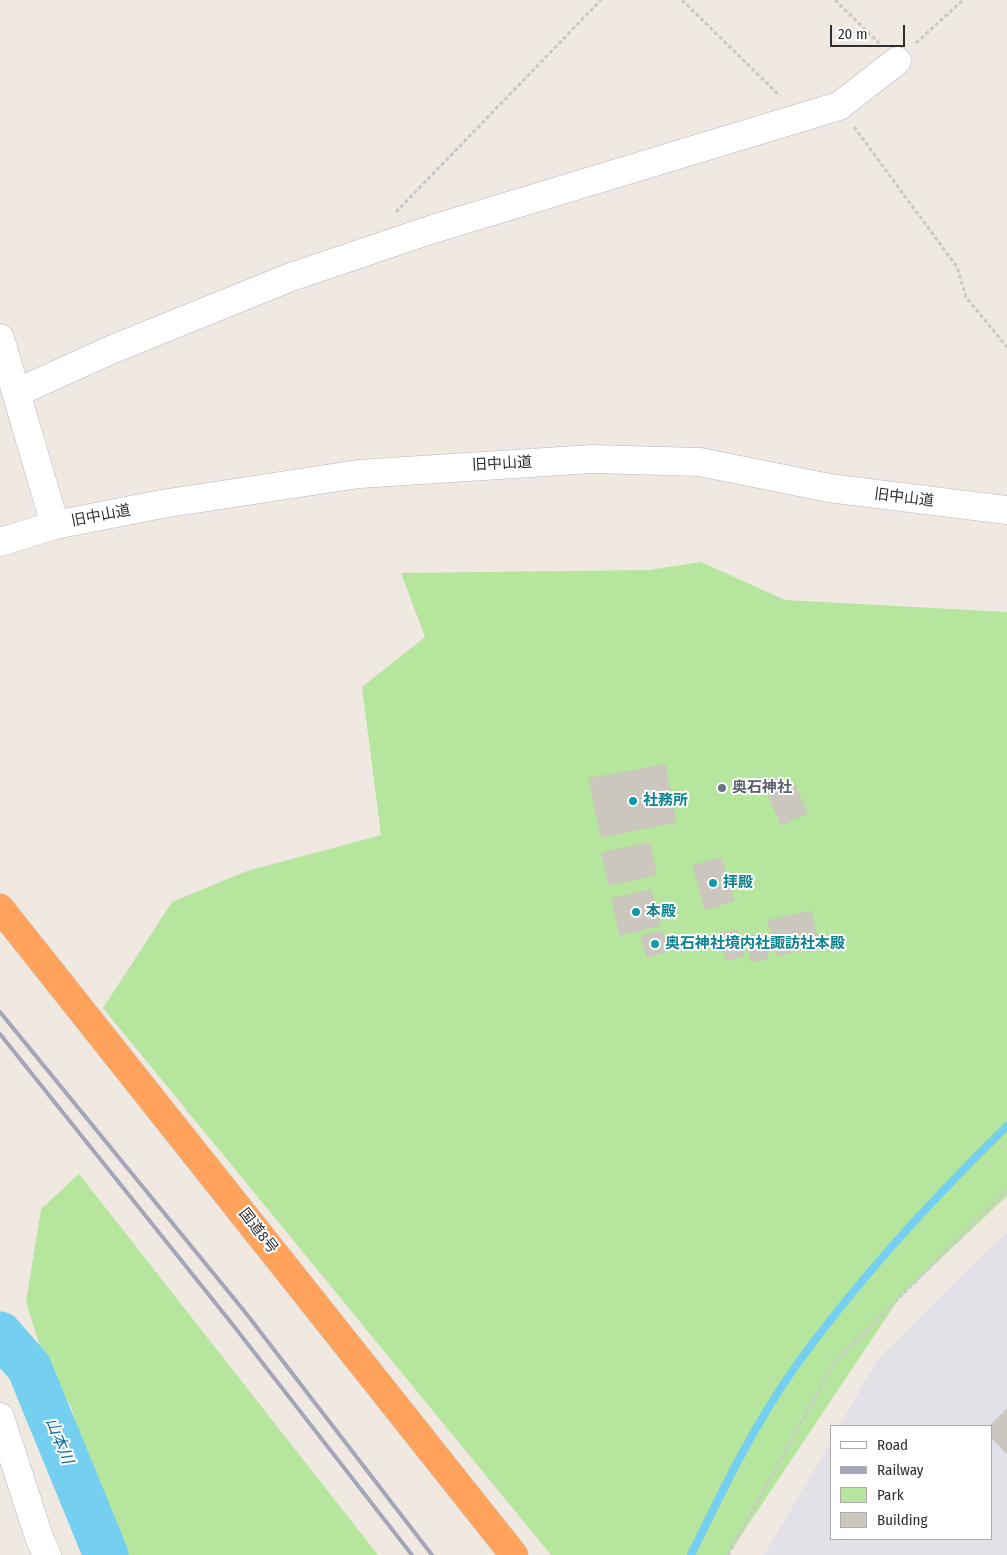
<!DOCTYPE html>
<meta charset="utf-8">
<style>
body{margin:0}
#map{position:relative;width:1007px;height:1555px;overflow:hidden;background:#efe9e1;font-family:"Fira Sans Condensed",sans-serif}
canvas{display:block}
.legend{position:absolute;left:830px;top:1425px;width:162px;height:115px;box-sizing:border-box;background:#fff;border:1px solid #ababab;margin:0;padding:6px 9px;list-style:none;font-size:15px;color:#2e2e2e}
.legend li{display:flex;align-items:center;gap:10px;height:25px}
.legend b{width:25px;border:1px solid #ababab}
.scale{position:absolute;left:830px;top:25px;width:75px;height:22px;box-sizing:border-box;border:2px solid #2e2e2e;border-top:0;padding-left:6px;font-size:15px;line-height:18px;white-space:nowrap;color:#2e2e2e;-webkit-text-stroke:4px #fff;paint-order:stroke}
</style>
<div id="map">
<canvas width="1007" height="1555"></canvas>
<ul class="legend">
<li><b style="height:6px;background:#fff"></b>Road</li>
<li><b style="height:6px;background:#a3a6b8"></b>Railway</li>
<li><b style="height:14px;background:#b6e59e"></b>Park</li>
<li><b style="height:14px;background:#cbc7bf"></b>Building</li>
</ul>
<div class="scale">20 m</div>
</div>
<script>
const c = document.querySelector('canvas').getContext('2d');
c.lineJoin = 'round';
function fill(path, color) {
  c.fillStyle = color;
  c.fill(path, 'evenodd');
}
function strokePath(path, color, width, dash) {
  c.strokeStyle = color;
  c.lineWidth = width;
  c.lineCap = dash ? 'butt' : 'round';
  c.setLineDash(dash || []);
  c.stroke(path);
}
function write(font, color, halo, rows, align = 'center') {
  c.font = font + ' "Fira Sans Condensed","Noto Sans JP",sans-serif';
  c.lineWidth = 4;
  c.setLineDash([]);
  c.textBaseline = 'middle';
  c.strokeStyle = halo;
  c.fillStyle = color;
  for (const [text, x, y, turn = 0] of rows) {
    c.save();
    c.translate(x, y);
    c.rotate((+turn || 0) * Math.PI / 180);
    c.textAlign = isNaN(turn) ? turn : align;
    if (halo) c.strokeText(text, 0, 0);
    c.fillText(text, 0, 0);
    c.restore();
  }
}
fill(new Path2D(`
 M1007 1232V1555H764L831 1441V1539H991V1426H839L880 1356Z`), '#e3e1e8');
fill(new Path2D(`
 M701 562 785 600 1007 612V1196L900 1297 728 1555H551L103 1008 172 902 247 871 381 835 362 687 425 637 401 573 649 570Z
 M79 1174 378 1555H123L82 1453 72 1409 41 1350 26 1302 41 1209Z`), '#b6e59e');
strokePath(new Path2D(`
 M691 1555C722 1491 754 1425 795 1367 857 1281 931 1200 1007 1126`), '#75cff0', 8);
strokePath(new Path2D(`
 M0 1334 29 1367 106 1555`), '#75cff0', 45);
const building = new Path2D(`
 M665 765 676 822 601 837 589 779Z
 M794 783 807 813 782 825 768 795Z
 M650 843 656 875 609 885 602 853Z
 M721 858 734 900 705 910 693 866Z
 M651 890 660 925 620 935 612 899Z
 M811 911 819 945 777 956 768 921Z
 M737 930 744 956 726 960 719 934Z
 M662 931 668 951 647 957 641 937Z
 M762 934 768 958 751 962 746 938Z
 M1007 1409V1454L991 1437 990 1426Z`);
fill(building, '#cbc7bf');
strokePath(building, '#cbc5ba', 1);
const street = new Path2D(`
 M0 338 55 525
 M18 392 113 349 291 277 433 229 839 106 897 61
 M0 542 55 525 162 504 359 474 592 459 700 462 829 488 1007 510
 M0 1417 40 1540 47 1555`);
const highway = new Path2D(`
 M0 908 514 1555`);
strokePath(street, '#b4b7c1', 29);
strokePath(highway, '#c9c9c9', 29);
strokePath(new Path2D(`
 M682 0 780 96
 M835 0 879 43
 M916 43 963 0
 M854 127 957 267 966 297 1007 347
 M396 212 601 0
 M728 1555 834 1363 1007 1190`), '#c9c9c9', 3, [4, 2.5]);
strokePath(street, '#fff', 28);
strokePath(highway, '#ffa35c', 28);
strokePath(new Path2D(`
 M0 1012 245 1312 432 1555
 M0 1034 233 1325 412 1555`), '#a3a6b8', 4);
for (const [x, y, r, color] of [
 [722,788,5,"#6b7280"],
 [633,801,5,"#0f9aa8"],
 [713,883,5,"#0f9aa8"],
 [636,912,5,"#0f9aa8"],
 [655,944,5,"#0f9aa8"]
]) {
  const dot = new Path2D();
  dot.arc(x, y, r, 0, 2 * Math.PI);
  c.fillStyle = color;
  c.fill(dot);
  strokePath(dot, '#fff', 2);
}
write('15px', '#2e2e2e', '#fff', [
 ["旧中山道",502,464,-3],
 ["旧中山道",904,498,7],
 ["旧中山道",101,516,-11],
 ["国道8号",258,1231,52]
]);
write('bold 15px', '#5b616d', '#fff', [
 ["奥石神社",732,788]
], 'left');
write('bold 15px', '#0d838f', '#fff', [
 ["社務所",643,801],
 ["拝殿",723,883],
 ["本殿",646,912],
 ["奥石神社境内社諏訪社本殿",665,944]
], 'left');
write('italic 16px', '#0d6fa3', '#fff', [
 ["山本川",59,1441,68]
]);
</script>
